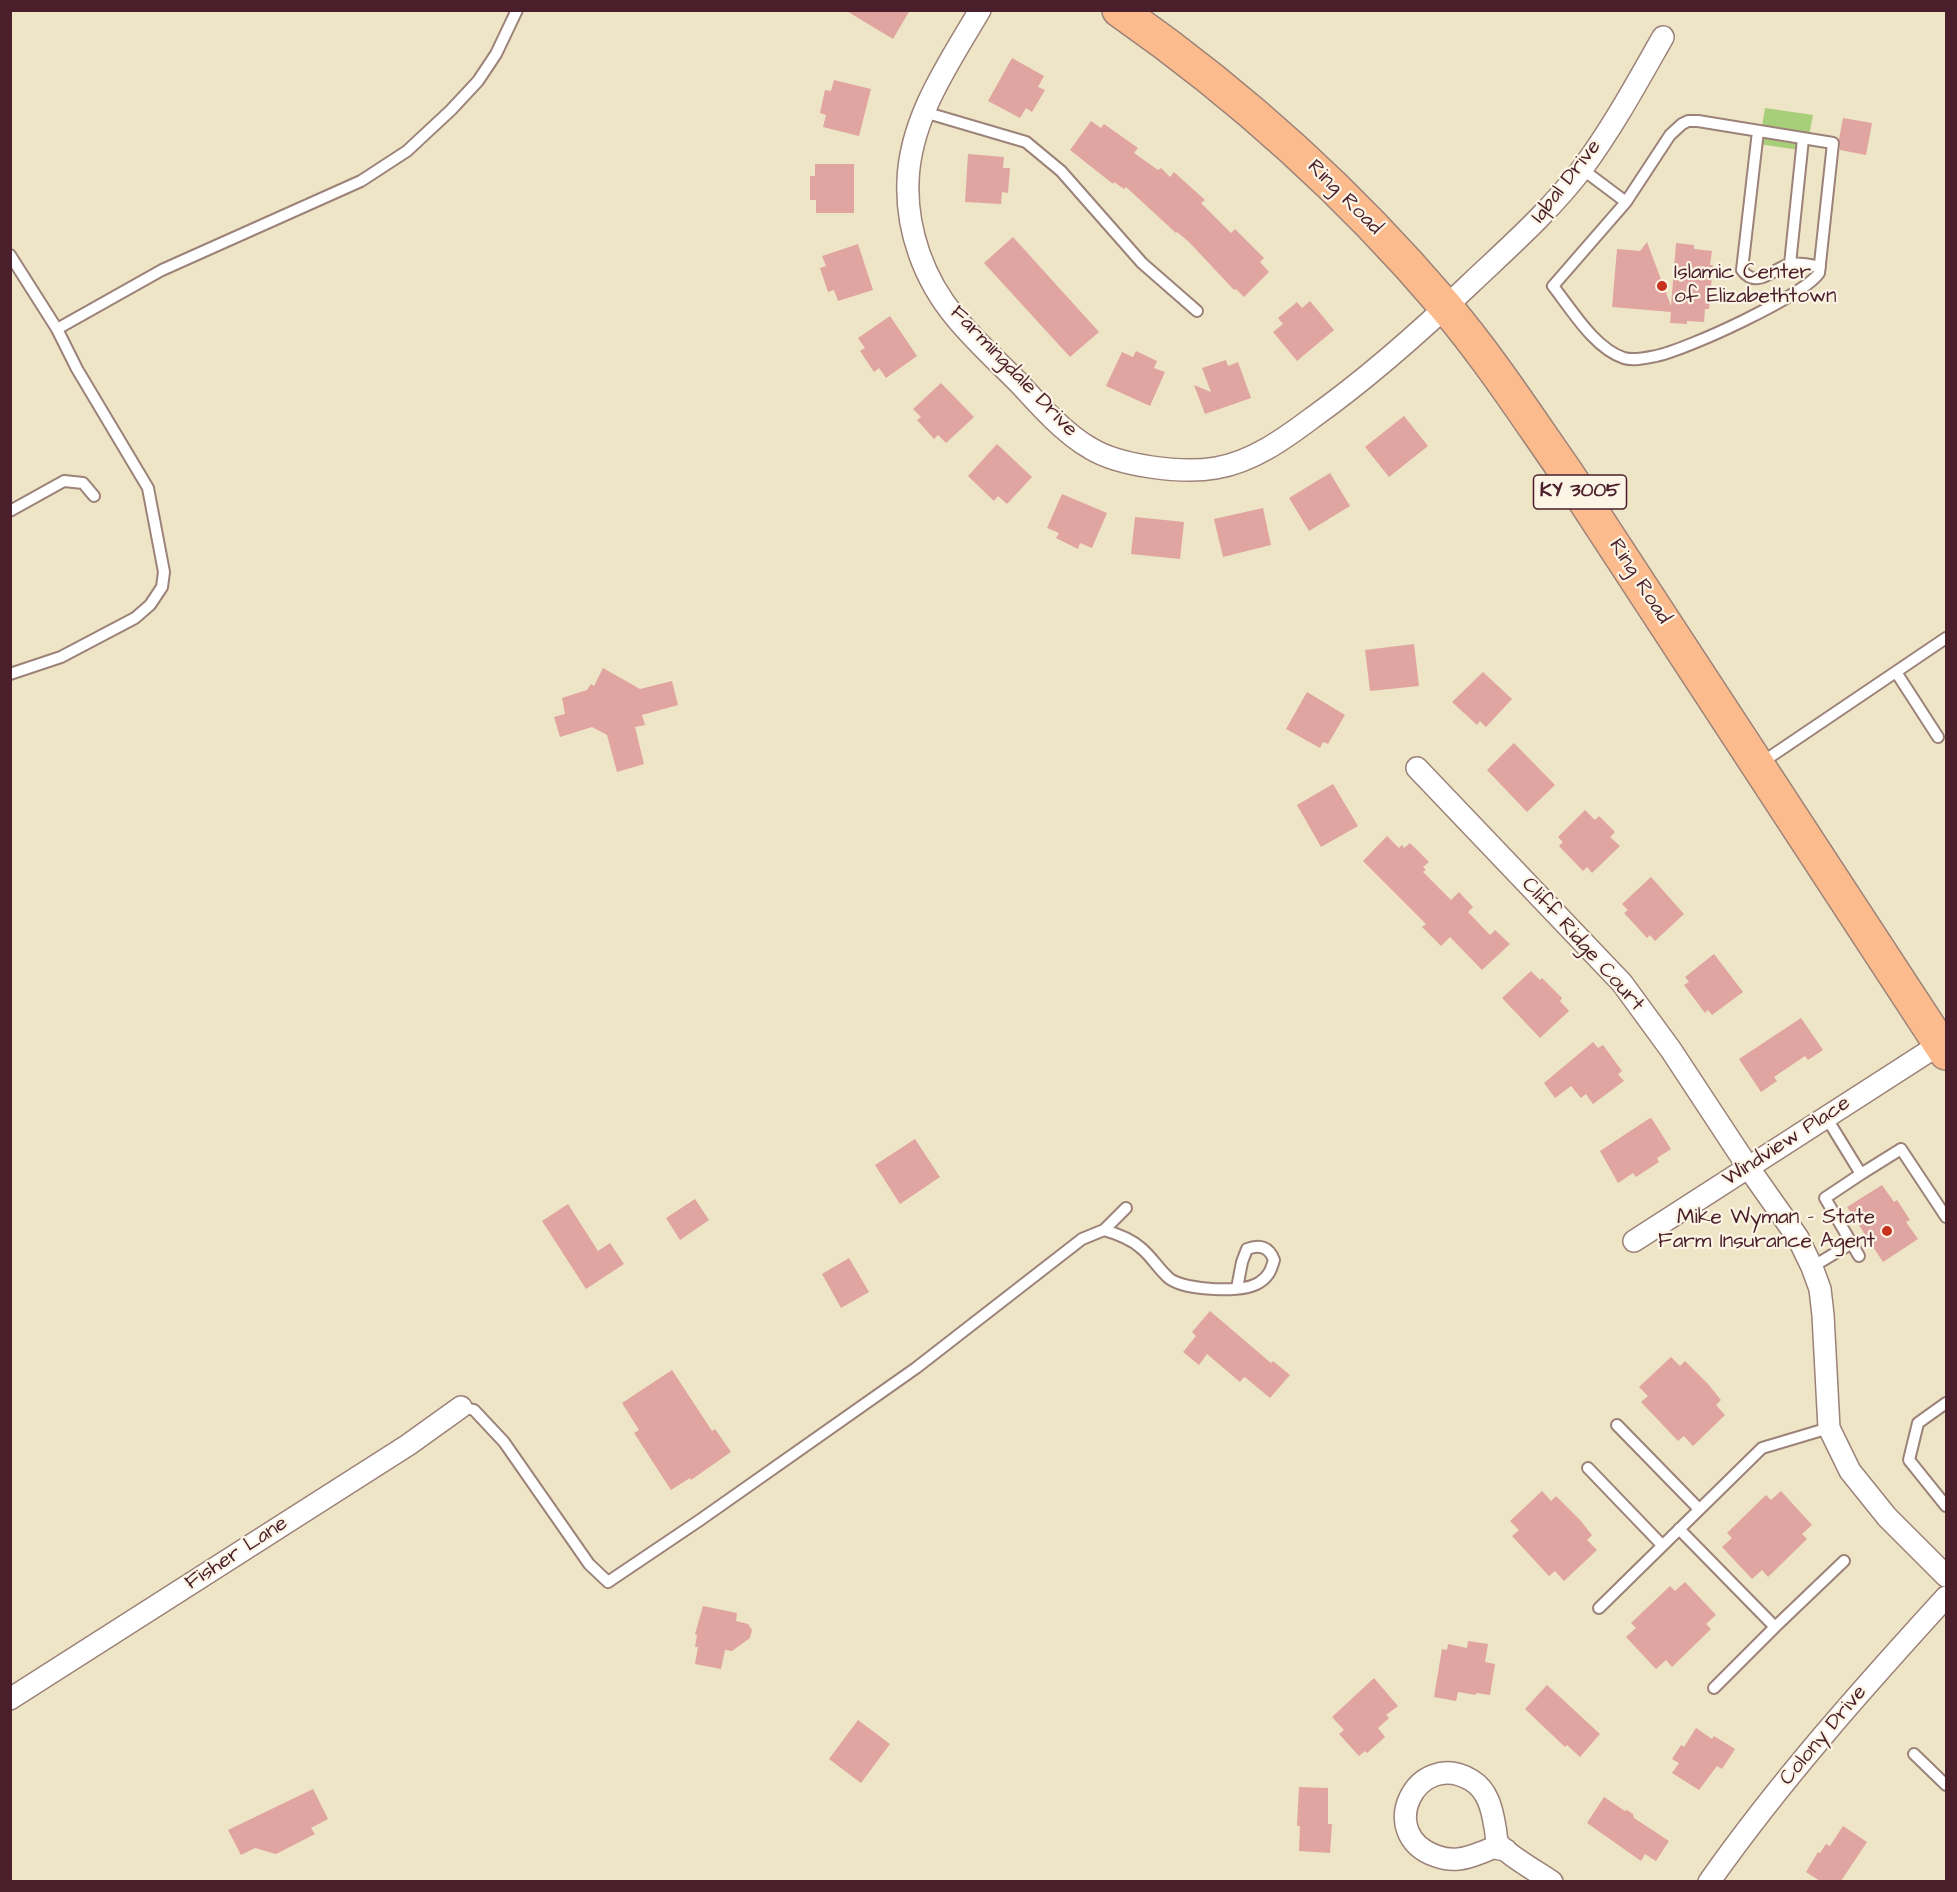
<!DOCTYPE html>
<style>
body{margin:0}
#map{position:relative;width:1957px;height:1892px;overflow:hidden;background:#eee5c6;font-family:"Architects Daughter",sans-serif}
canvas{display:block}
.frame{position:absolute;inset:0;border:12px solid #4a1f2b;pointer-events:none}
</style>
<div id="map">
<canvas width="1957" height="1892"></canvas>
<div class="frame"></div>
</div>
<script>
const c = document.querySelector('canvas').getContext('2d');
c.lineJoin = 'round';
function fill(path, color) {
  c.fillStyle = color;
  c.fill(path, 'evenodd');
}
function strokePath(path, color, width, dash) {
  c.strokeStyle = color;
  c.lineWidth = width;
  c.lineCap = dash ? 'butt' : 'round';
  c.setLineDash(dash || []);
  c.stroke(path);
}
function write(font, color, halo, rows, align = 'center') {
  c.font = font + ' "Architects Daughter",sans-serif';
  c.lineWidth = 4.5;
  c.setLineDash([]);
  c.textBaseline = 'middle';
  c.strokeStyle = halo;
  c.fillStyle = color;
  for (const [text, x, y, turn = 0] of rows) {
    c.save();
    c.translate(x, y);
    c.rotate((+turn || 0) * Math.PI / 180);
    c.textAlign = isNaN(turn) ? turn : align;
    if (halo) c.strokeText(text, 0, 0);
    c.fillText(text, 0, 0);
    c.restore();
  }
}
fill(new Path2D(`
 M1765 108 1813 115 1806 151 1759 144Z`), '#a7ce79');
fill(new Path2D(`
 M845 10H910L893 39Z
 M1012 58 1044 76 1038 87 1045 90 1032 112 1026 108 1020 118 988 101Z
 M834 80 871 89 859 136 823 127 826 115 820 113 825 90 831 91Z
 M1843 118 1872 123 1866 155 1840 150 1839 139Z
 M1091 121 1101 128 1104 124 1138 148 1134 153 1158 170 1161 168 1170 177 1174 172 1205 200 1201 203 1231 233 1235 229 1264 258 1260 262 1269 272 1244 297 1236 289 1234 290 1189 242 1177 232 1176 233 1126 187 1124 189 1114 182 1113 184 1070 150Z
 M968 154 1004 157 1003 168H1010L1008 193 1002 192 1001 204 965 202Z
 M815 164H854V213H816V200H810V176H815Z
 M1013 237 1099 332 1070 357 984 263Z
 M1647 242 1671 306 1676 243 1694 245V249L1712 251 1710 265H1713L1709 309H1705L1704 322 1687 321V324L1670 323 1671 312 1612 307 1617 249 1640 251Z
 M858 244 873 290 838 301 834 290 828 292 820 268 826 266 822 256Z
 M1310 301 1334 330 1297 361 1273 332 1283 324 1278 318 1297 302 1302 308Z
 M890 316 917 356 886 378 879 368 874 372 860 351 865 348 858 338Z
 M1136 351 1157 361 1154 368 1165 372 1150 406 1106 386 1122 352 1133 357Z
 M1226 360 1228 366 1238 362 1251 398 1205 414 1194 385 1211 392 1202 368Z
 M941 383 974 417 946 443 938 435 934 439 917 420 921 417 913 409Z
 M1404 416 1428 446 1389 477 1365 447Z
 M997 444 1032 477 1007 504 998 496 994 501 968 476Z
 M1330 473 1350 506 1309 531 1289 498Z
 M1062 494 1107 513 1092 548 1080 543 1078 549 1056 538 1059 533 1047 528Z
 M1263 508 1271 545 1223 557 1214 519Z
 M1135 517 1184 522 1180 559 1131 554Z
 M1414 644 1419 686 1370 691 1365 650Z
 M603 668 640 689 672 681 678 705 642 715 645 725 635 727 644 764 617 772 607 735 592 727 560 737 554 717 565 714 562 698 587 690 591 684 594 686Z
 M1483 672 1512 699 1486 727 1480 721 1477 725 1452 702Z
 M1307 692 1345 715 1328 744 1323 742 1320 748 1286 729Z
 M1514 743 1555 785 1527 812 1487 770Z
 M1333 784 1358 826 1321 847 1297 805Z
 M1585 810 1595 820 1599 816 1615 832 1610 837 1620 846 1592 873 1587 867 1583 871 1559 846 1563 842 1558 837Z
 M1387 836 1399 848 1402 845 1404 848 1410 843 1429 862 1423 867 1426 870 1423 872 1451 900 1459 892 1473 907 1468 912 1490 935 1495 930 1510 944 1482 970 1450 937 1441 946 1422 927 1426 924 1363 861Z
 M1651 877 1684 914 1655 941 1650 935 1647 938 1624 913 1628 910 1622 904Z
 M1714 954 1743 992 1712 1015 1708 1010 1705 1013 1684 985 1689 982 1685 977Z
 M1531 971 1540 980 1542 978 1562 998 1560 1001 1569 1011 1540 1038 1502 998Z
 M1801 1018 1823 1050 1808 1060 1805 1056 1774 1077 1777 1081 1761 1092 1739 1059Z
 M1593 1042 1598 1048 1603 1045 1622 1071 1618 1074 1624 1081 1593 1104 1586 1094 1581 1098 1571 1086 1555 1098 1544 1083Z
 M1650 1118 1652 1119 1671 1149 1657 1158 1659 1162 1636 1177 1633 1173 1618 1183 1600 1151Z
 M915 1139 940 1177 900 1204 875 1165Z
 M1882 1185 1894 1202 1897 1200 1910 1220 1906 1222 1918 1239 1883 1262 1847 1207Z
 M695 1199 709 1220 680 1240 666 1218Z
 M568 1204 598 1251 610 1243 624 1264 586 1289 542 1221Z
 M849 1258 869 1292 841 1308 822 1274Z
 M1210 1311 1271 1363 1273 1361 1290 1375 1270 1398 1246 1378 1244 1377 1240 1382 1207 1354 1199 1365 1183 1352 1196 1336 1192 1332Z
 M1671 1357 1680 1366 1685 1361 1708 1384 1721 1400 1716 1405 1725 1415 1693 1446 1684 1436 1678 1441 1641 1402 1648 1396 1639 1387Z
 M672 1370 712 1431 715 1429 731 1452 691 1480 690 1478 671 1490 634 1433 639 1430 622 1403Z
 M1542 1491 1551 1501 1556 1496 1580 1520 1592 1535 1587 1540 1597 1550 1564 1581 1555 1571 1549 1576 1512 1536 1519 1530 1510 1521Z
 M1781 1491 1812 1525 1802 1534 1807 1539 1768 1577 1762 1570 1752 1579 1722 1547 1732 1538 1727 1533 1766 1495 1771 1500Z
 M1685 1582 1716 1615 1706 1624 1711 1629 1672 1667 1666 1660 1656 1669 1626 1637 1636 1628 1631 1623 1670 1586 1675 1591Z
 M703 1606 737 1613 736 1621 748 1624 752 1630 750 1638 732 1651 725 1650 721 1669 695 1664 698 1647H695L697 1635 695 1634Z
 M1468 1641 1488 1644 1485 1662 1495 1664 1490 1695 1476 1693V1695L1458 1692 1456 1701 1434 1697 1442 1649 1447 1650 1448 1644 1467 1648Z
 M1374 1678 1398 1706 1386 1715 1389 1718 1378 1728 1385 1737 1367 1753 1365 1751 1359 1756 1339 1734 1344 1730 1332 1717Z
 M1547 1685 1600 1734 1580 1757 1567 1745 1565 1747 1525 1709Z
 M858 1720 890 1744 861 1783 829 1759Z
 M1696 1728 1712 1739 1714 1736 1735 1749 1722 1769 1717 1766 1699 1790 1672 1773 1679 1763 1672 1759 1681 1745 1684 1747Z
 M1299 1787 1328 1788V1824H1332L1330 1853 1299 1851 1300 1826H1297Z
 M313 1789 328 1819 311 1828 315 1834 276 1854 255 1848 241 1855 228 1830Z
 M1604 1797 1625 1811 1627 1810 1633 1814 1634 1818 1669 1841 1656 1861 1645 1854 1641 1861 1587 1823Z
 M1843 1826 1867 1842 1841 1881H1820L1806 1872 1818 1852 1820 1853 1826 1844 1830 1846Z`), '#e0a4a1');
const service = new Path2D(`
 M924 112 1026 142 1061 171 1142 263 1197 311
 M1758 131 1742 270C1756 290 1774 268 1790 264 1799 262 1811 265 1820 267
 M1582 169 1626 202 1553 286C1571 309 1595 349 1624 358 1633 361 1646 358 1656 356 1686 350 1804 296 1819 273L1833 143 1698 121H1688L1682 124 1670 135 1626 202
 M10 255 57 329
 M1790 264 1803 139
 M10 511 64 481 83 483 94 496
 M1896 672 1938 737
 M10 674 61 657 135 618 150 605 162 587 164 572 148 488 77 369 57 329 162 270 361 181 407 151 451 110 478 81 496 54 517 10
 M1761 763 1946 638
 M1826 1117 1861 1174 1901 1149 1946 1217
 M1104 1230C1118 1234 1131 1239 1141 1248 1152 1257 1159 1270 1170 1279 1186 1290 1243 1294 1260 1282 1269 1276 1271 1270 1274 1260 1269 1247 1260 1244 1247 1249L1242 1262 1237 1288
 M1859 1256 1825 1198 1861 1174
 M1812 1267 1852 1243
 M1946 1403 1918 1423 1909 1460 1946 1506
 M461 1407 474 1410 504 1442 589 1564 608 1582 700 1520 916 1368 1082 1239 1104 1230 1126 1208
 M1617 1425 1699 1509
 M1588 1468 1662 1545
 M1679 1529 1775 1627 1714 1688
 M1599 1608 1762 1448 1829 1428
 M1775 1627 1844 1561
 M1914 1754 1946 1785`);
const minor = new Path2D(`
 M980 10C949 63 910 118 908 181 906 230 924 280 956 318 975 341 998 362 1019 383 1039 405 1064 433 1090 448 1119 466 1182 474 1216 468 1252 462 1284 439 1312 418 1368 378 1420 332 1470 284 1509 247 1549 212 1582 169 1613 127 1638 81 1663 37
 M1417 768 1622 983 1671 1050 1748 1167 1798 1238 1812 1267 1820 1289 1823 1315 1829 1428 1850 1471 1887 1517 1946 1576
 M1634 1241 1940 1044
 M10 1699 408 1445 461 1407
 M1506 1850C1503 1850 1497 1848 1493 1848 1489 1849 1484 1852 1480 1853 1465 1859 1452 1862 1436 1856 1374 1834 1417 1748 1471 1780 1488 1790 1492 1809 1495 1827 1496 1831 1496 1837 1497 1841 1502 1852 1541 1874 1552 1882
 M1709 1882C1781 1780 1863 1688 1946 1597`);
const primary = new Path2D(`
 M1119 10C1242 96 1348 192 1445 306 1490 359 1528 418 1568 475L1946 1053`);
strokePath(service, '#9c8278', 14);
strokePath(minor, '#9c8278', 24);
strokePath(primary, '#9c8278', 36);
strokePath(service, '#fff', 10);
strokePath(minor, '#fff', 21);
strokePath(primary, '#fbbb8c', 33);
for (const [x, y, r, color] of [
 [1662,286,6,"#c8321e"],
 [1887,1231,6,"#c8321e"]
]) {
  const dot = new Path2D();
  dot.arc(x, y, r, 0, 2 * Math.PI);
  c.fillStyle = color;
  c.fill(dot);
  strokePath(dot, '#fcf5e5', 2);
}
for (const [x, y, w] of [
 [1580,492,93]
]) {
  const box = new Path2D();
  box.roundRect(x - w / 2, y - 17, w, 34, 4.5);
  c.fillStyle = '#fcf5e5';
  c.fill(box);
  strokePath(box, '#4a1f2b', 1.5);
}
write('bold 20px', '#4a1f2b', null, [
 ["KY 3005",1580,492]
]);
write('21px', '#4a1f2b', '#fcf5e5', [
 ["Iqbal Drive",1567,182,-52],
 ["Ring Road",1344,198,45],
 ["Farmingdale Drive",1013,372,46],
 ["Ring Road",1639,582,57],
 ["Cliff Ridge Court",1582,945,48],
 ["Windview Place",1787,1142,-33],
 ["Fisher Lane",237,1554,-33],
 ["Colony Drive",1824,1736,-50]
]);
write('21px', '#4a1f2b', '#fcf5e5', [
 ["Islamic Center",1674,274],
 ["of Elizabethtown",1674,298],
 ["Mike Wyman - State",1875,1219,"right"],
 ["Farm Insurance Agent",1875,1243,"right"]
], 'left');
</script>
